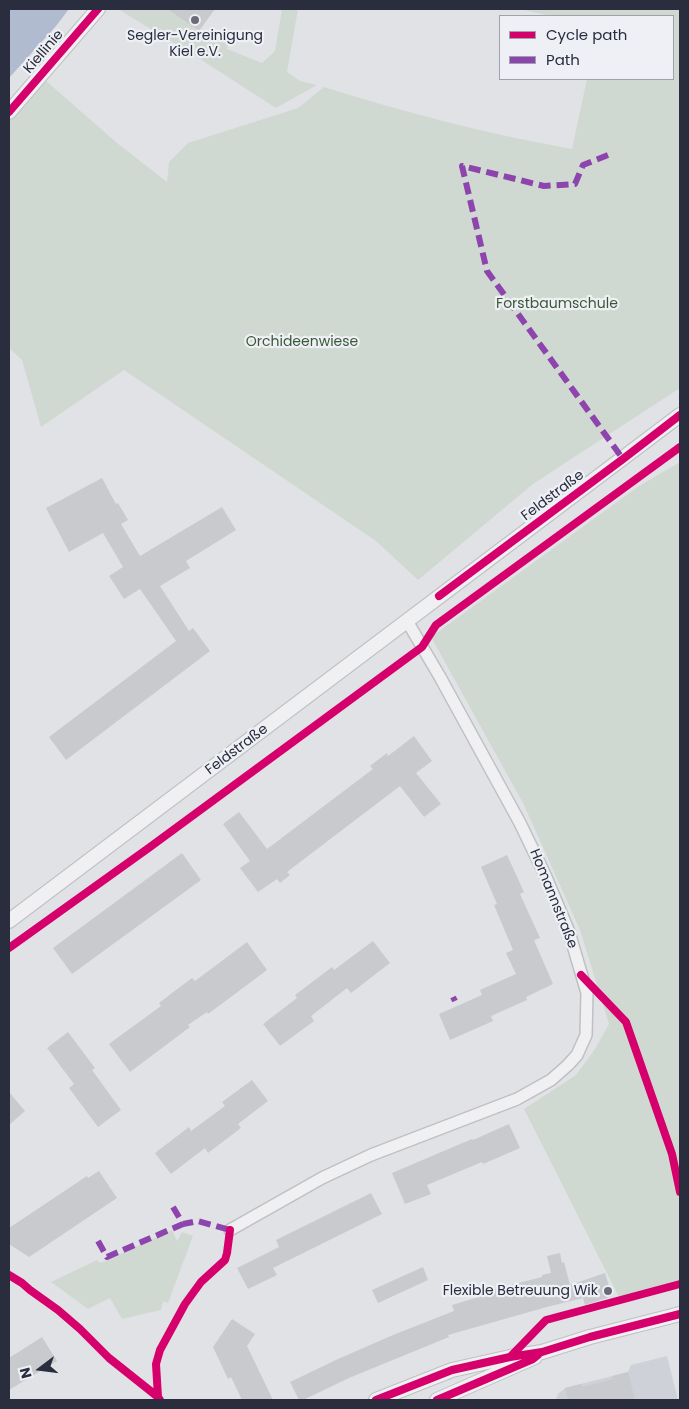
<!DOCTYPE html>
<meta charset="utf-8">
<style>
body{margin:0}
#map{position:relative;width:689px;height:1409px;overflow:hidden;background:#e1e2e5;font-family:Poppins,sans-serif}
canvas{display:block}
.frame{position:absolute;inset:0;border:10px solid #292d3d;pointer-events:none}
.legend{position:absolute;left:499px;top:15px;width:175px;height:65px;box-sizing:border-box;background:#eef0f5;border:1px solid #9fa2ab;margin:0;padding:6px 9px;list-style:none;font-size:15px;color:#292d3d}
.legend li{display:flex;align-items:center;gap:10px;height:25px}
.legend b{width:25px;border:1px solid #9fa2ab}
.north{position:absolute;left:15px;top:1344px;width:50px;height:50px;-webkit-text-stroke:4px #eef0f5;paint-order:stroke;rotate:255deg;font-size:14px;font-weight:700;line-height:20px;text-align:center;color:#292d3d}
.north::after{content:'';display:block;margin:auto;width:18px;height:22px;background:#292d3d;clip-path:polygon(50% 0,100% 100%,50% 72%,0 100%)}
</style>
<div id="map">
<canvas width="689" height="1409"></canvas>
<div class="frame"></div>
<ul class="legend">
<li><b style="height:6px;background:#d6006c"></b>Cycle path</li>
<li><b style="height:6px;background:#8e44ad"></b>Path</li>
</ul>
<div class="north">N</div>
</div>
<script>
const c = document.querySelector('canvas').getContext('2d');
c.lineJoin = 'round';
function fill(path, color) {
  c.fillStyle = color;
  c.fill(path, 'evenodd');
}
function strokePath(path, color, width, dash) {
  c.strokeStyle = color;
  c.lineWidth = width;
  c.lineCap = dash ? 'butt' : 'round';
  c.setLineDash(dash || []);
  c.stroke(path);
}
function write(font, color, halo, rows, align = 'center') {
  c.font = font + ' Poppins,sans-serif';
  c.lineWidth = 4.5;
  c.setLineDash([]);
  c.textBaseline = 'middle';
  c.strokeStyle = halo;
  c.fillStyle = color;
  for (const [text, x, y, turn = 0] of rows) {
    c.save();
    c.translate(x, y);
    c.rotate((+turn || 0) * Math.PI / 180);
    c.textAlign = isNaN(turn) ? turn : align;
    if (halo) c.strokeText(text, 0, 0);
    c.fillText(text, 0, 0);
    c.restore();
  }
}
fill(new Path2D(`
 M667 1356 678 1400H556L558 1394 565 1388 628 1372 631 1365Z`), '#cfd1d8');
fill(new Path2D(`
 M118 9H167L199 31 207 38 229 42 227 49 262 63 275 51 282 9H298L287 72 300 81 317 85 276 108 197 57Z
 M520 9H680V388L533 484 418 580 376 541 124 370 41 427 22 360 9 348V121L44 79 117 143 167 182 169 162 188 143 298 108 324 87C406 113 489 134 572 149L587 79H673V16H551Z
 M680 462V1280L619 1297 524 1109 576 1075 595 1049 609 1024 580 930 524 805 431 637 639 486Z
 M172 1230 177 1241 182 1232 193 1236 168 1303 163 1301 161 1310 122 1319 110 1298 88 1309 51 1282 97 1260 101 1263Z`), '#d0d9d1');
fill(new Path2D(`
 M9 9H69L56 26 9 78Z`), '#b1bbcf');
fill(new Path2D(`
 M167 9H215L199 31Z
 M102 478 116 504 118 503 128 520 121 524 140 556 222 507 236 530 186 561 190 568 160 586 189 631 193 628 210 651 66 760 49 737 176 641 140 589 124 599 109 576 123 567 103 533 69 552 46 508Z
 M414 736 432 761 416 773 441 804 424 817 400 786 287 872 290 875 280 883 277 879 258 892 240 868 250 861 223 824 239 812 267 849 373 769 370 766 387 753 388 756Z
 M182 853 201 880 72 974 53 948Z
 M507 855 524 892 520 894 540 938 534 940 553 984 526 997 527 1000 491 1016 493 1021 450 1040 439 1014 482 995 480 990 516 974 506 953 513 950 494 905 497 904 481 867Z
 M373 941 390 963 351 993 347 988 311 1016 314 1021 280 1046 263 1024 297 998 295 995 332 967 334 970Z
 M247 942 267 970 208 1014 207 1012 188 1025 190 1027 130 1072 109 1044 161 1006 159 1003 176 990 192 978 195 981Z
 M68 1032 95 1068 92 1070 121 1110 98 1127 69 1088 74 1084 47 1048Z
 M252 1080 268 1101 238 1124 241 1128 208 1153 205 1148 171 1174 155 1153 189 1127 191 1131 225 1106 222 1102Z
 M9 1092 25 1111 9 1125Z
 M509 1124 520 1148 483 1164 482 1162 427 1185 431 1194 405 1204 392 1173 472 1139 473 1140Z
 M99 1171 117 1198 29 1257 9 1244V1228L87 1176 88 1178Z
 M371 1193 382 1214 273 1268 277 1275 248 1289 237 1268 279 1247 276 1240Z
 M560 1253 562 1263 564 1262 570 1285 605 1273 612 1296 585 1305 583 1298 547 1307 448 1335 449 1337 349 1378 303 1400H299L290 1382 338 1359 393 1335 454 1311 452 1305 495 1292V1289L542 1277V1275L551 1273 547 1256Z
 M423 1267 428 1280 378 1303 372 1290Z
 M232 1319 255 1334 247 1346 273 1400H242L231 1377 228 1379 213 1347Z
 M42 1337 57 1361 9 1390V1358Z
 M628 1372 635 1400H568L565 1388 581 1384 582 1387 598 1383 613 1379 612 1376Z`), '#c9cacd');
const minor = new Path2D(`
 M230 1230 322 1178 371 1155 517 1099 551 1080 568 1065 577 1055 586 1035 587 993 569 932 546 877 520 823 440 677 407 621`);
const tertiary = new Path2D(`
 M9 112 98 9
 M9 921 680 415
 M376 1400 452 1370 510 1357 542 1352 590 1337 680 1314
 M437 1400 535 1357`);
strokePath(minor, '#bfc0c3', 14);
strokePath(tertiary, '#bfc0c3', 16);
strokePath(minor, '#f0f0f2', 11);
strokePath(tertiary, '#f0f0f2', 14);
strokePath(new Path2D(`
 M608 155 583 165 575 184 544 186 462 166 487 271 623 459
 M453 997 455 1001
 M173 1207 183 1224 198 1221 230 1230 229 1235
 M98 1241 107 1257 183 1224`), '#8e44ad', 6, [12, 6]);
strokePath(new Path2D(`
 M9 112 98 9
 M439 596 623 459 680 415
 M9 948 150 847 422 647 436 625 680 447
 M581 975 626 1022 672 1154 680 1192
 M9 1275 22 1283 30 1290 58 1310 80 1329 109 1358 158 1397 160 1400
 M510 1357 546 1320 680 1284
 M158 1397 156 1364 160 1350 185 1304 201 1282 225 1260 227 1253 230 1230
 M376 1400 452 1370 510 1357 542 1352 590 1337 680 1314
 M437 1400 533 1359 538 1355`), '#d6006c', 8);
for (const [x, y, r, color] of [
 [195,20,5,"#696c78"],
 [608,1291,5,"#696c78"]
]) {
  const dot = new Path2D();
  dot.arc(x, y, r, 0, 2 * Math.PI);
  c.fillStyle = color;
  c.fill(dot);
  strokePath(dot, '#eef0f5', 2);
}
write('14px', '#292d3d', '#eef0f5', [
 ["Segler-Vereinigung",195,36],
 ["Kiel e.V.",195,52],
 ["Flexible Betreuung Wik",598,1291,"right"]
]);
write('14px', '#292d3d', '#eef0f5', [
 ["Kiellinie",44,52,-49],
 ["Feldstraße",553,496,-37],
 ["Feldstraße",237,750,-37],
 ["Homannstraße",553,899,68]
]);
write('14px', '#385837', '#eef0f5', [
 ["Forstbaumschule",557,304],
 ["Orchideenwiese",302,342]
]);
</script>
